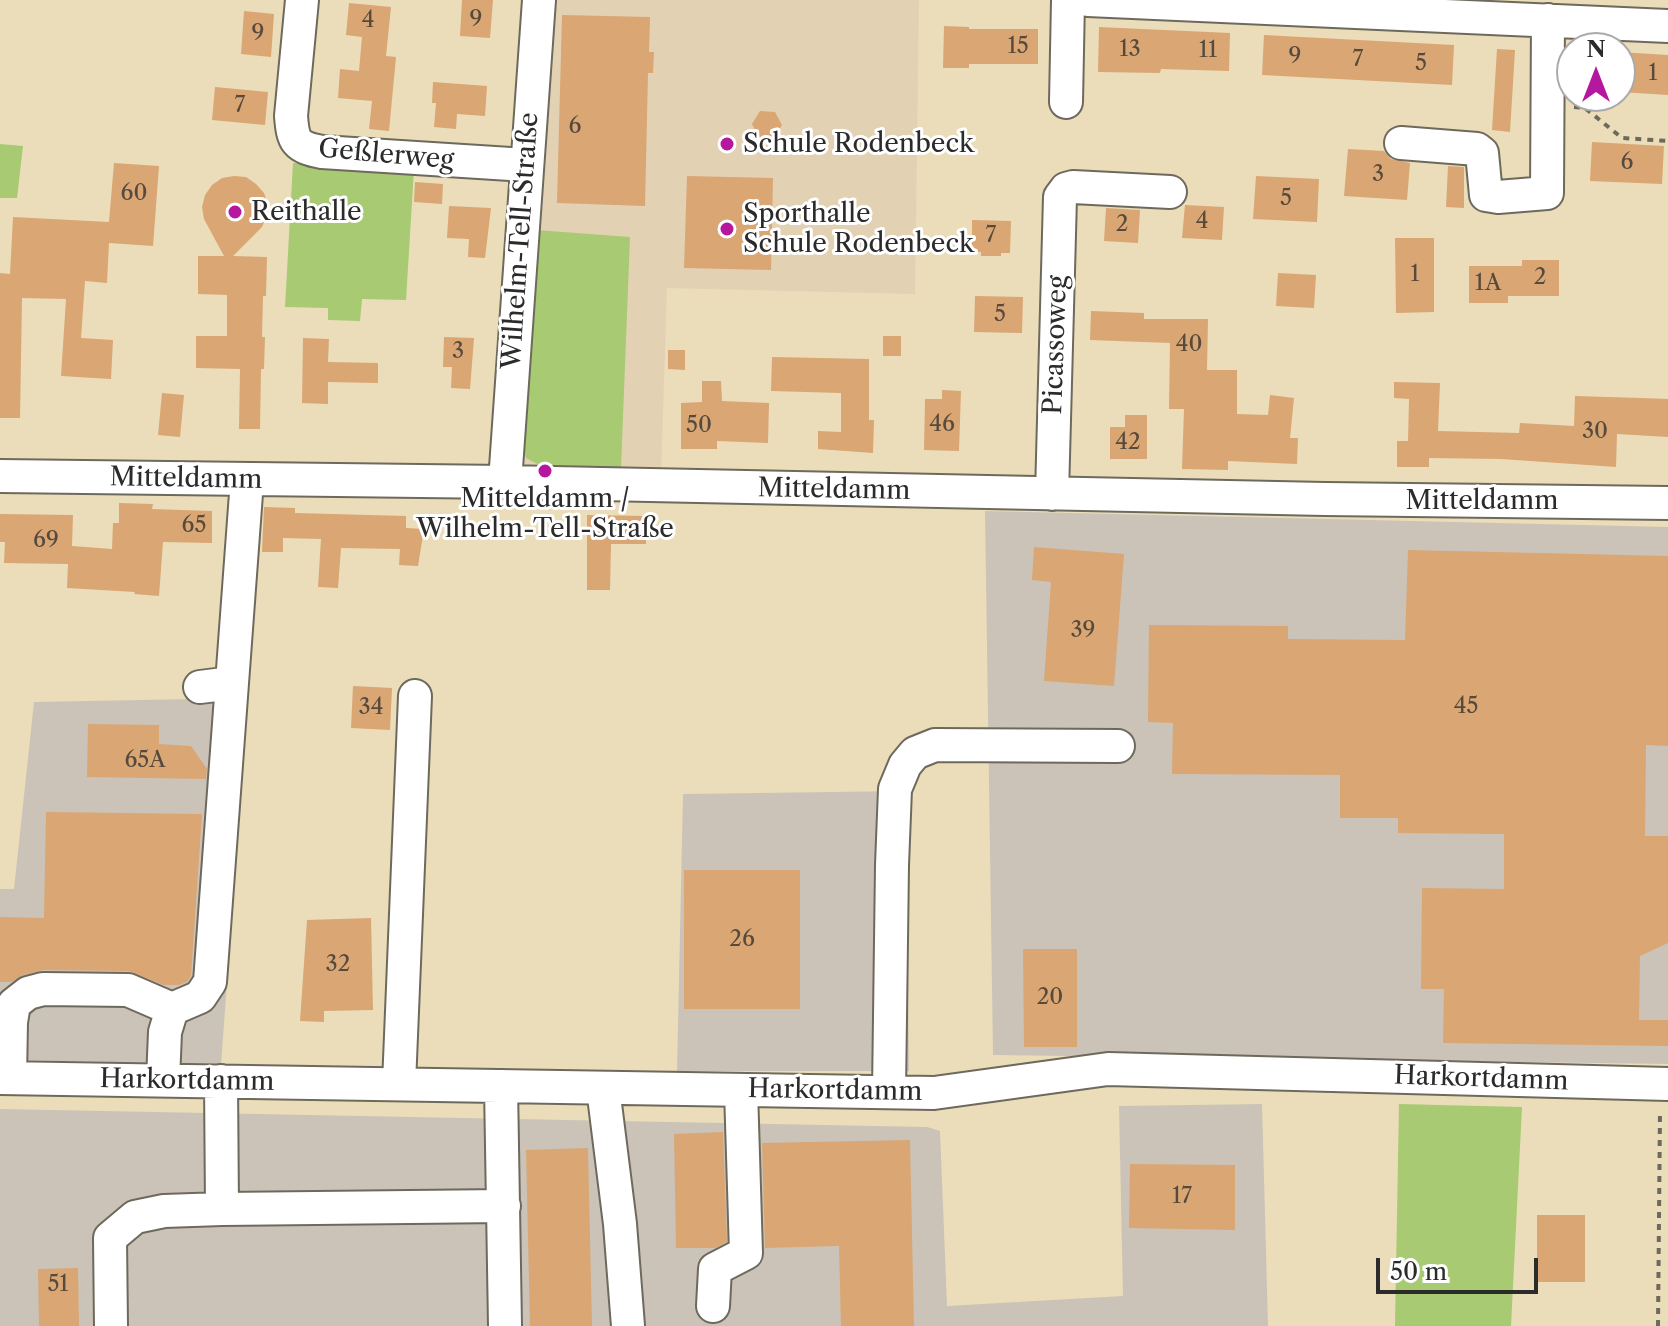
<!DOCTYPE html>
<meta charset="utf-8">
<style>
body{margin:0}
#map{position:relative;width:1668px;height:1326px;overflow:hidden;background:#ebddb9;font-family:"Libre Caslon Text",serif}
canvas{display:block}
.north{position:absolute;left:1556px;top:32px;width:80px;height:80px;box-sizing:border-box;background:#fff;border:2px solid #aaa;border-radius:50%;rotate:0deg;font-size:22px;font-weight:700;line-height:32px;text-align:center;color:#2b2b2b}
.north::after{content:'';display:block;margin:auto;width:28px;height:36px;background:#b5179e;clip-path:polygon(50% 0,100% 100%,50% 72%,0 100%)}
.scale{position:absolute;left:1376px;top:1258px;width:162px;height:36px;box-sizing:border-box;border:4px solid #2b2b2b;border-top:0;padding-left:10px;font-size:24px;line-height:28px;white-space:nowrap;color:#2b2b2b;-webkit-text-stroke:6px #fff;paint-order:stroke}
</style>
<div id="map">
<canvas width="1668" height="1326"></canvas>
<div class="north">N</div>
<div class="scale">50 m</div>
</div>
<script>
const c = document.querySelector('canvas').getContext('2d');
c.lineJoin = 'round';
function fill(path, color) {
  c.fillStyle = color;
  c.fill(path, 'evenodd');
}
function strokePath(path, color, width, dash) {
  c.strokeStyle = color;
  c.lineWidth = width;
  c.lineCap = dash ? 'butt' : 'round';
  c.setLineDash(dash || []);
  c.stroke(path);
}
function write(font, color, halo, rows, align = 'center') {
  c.font = font + ' "Libre Caslon Text",serif';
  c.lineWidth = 6;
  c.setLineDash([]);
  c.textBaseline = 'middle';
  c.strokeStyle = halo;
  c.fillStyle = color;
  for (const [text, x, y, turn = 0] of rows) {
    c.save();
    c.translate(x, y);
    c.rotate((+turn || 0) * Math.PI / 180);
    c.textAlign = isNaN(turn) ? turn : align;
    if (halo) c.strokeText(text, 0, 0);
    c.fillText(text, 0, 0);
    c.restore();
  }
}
fill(new Path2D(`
 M547 0H919L915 294 667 288 661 477 527 469 519 457Z`), '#e3d1b4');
fill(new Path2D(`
 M985 511 1668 527V1064L993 1055Z
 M248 698 221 1064 0 1060V889H14L34 702Z
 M906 791 909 1071H677L683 794Z
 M1262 1104 1268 1326H0V1109L927 1127 940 1131 947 1306 1123 1296 1119 1106Z`), '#cbc3b8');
fill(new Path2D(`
 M0 144 23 146 17 198H0Z
 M293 163 414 169 406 300 362 299 360 321 328 320V308L285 307Z
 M536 230 630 237 621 468 543 467 526 458 523 448Z
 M1399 1104 1522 1107 1511 1326H1395Z`), '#a7ca73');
fill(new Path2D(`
 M462 0H493L490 38 460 36Z
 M349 3 391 7 386 56 396 57 389 131 369 129 372 101 338 98 340 69 359 71 362 37 346 35Z
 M244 11 274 14 271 57 241 54Z
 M562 15 650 17 649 52H654L653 73H648L645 206 557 203Z
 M944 26 969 27V29H1038V64H969V68H943Z
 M1099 27 1230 33 1229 71 1161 69 1160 73 1098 72Z
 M1264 35 1454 45 1452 85 1262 75Z
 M1497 49 1515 50 1510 132 1492 130Z
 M1620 52 1668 55V95L1620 92Z
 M433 82 487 86 485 116 457 114 456 129 434 127 436 103H432Z
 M215 87 268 92 265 125 212 120Z
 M760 111 775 112 782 125 774 138 759 137 752 124Z
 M1592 142 1664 146 1662 184 1590 181Z
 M1348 149 1384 151 1391 159 1410 163 1407 200 1344 196Z
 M114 163 159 166 153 246 109 243 107 283 85 281 81 338 113 340 111 379 61 376 66 299 22 298 20 418H0V273L10 274 13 217 109 222Z
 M1448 166 1464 167V208L1446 207Z
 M234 176 246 177 256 184 264 193 268 204 267 216 262 227 233 256 267 257 266 296H263L262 337H265L264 369H261L260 429H239L240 369 196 368V336H227V295L198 294V256H224L204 219 202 207 205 195 212 185 222 178Z
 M687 176 773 178 771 270 684 268Z
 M1256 176 1319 179 1317 222 1253 219Z
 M415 182 443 184 442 204 414 202Z
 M1185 205 1224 207 1222 240 1182 238Z
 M449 206 491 208 485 258 468 257 469 239 447 238Z
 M1106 208 1140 210 1138 243 1104 241Z
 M972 220 1011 221 1010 253H1001V256H981V252H972Z
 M1395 238H1434V312L1396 313Z
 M1522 260H1559V296H1508V303H1469V266H1522Z
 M1278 273 1316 275 1314 308 1276 306Z
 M975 296 1023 297 1022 333 974 332Z
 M1091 311 1144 313V319H1208L1207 370H1237V414L1268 415 1270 395 1294 398 1290 438H1298L1297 464 1228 461V470L1182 469 1184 409H1169L1170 343 1090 340Z
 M883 336H901V356H883Z
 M444 337 474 338 470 389 451 388 452 367H443Z
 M303 338 329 339 328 362 378 363V383L328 382V404L302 403Z
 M668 350H685V370L668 369Z
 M772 357 869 359V420H874L873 453 818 449V431L841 432V393L771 391Z
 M702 381H721L722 401 769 403 768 443 717 441V449H681V403L702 402Z
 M1394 382 1440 383 1438 431 1519 433 1520 423 1574 426 1575 396 1641 398 1668 399V437L1617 434 1616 467 1501 459 1429 458V467H1397V441H1408L1409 399 1394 398Z
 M942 390 961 391 959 451 924 450 925 399H942Z
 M162 393 184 395 180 437 158 435Z
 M1125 415H1147V459H1110V427H1125Z
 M119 503 153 504 152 509 212 511V543L163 542 159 596 134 594 135 592 67 588 68 564 4 563 5 542H0V514L73 515 72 546 112 549 113 523H119Z
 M264 507 295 508V513L406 516V528L424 529 418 566 399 565 400 549 341 548 338 588 318 587 321 539 283 538V552H262Z
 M587 515 646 516V544H611L610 590H587Z
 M1034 547 1124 554 1114 686 1044 681 1051 582 1032 580Z
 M1408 550 1668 556V746L1646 745 1645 836H1668V943L1640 956 1639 1020H1668V1046L1443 1043 1444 989H1421L1422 888 1504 889V834L1398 833V818H1340V775L1172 774 1173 723 1148 722 1149 625 1288 626V639L1405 640Z
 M353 686 392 688 390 730 351 728Z
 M88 724 159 725V744L191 746 207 769 206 779 87 777Z
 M46 812 202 814 191 976 187 982 179 985H164L128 971 43 970 23 975 11 982H0V917L44 918Z
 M684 870H800V1009H684Z
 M371 918 373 1010 324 1011V1022L300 1021 307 920Z
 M1023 949H1077V1047H1024Z
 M723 1132 727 1242 715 1248H676L674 1134Z
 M910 1140 914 1326H841L839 1246 765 1248 762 1143Z
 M588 1148 592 1326H530L526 1150Z
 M1130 1164 1235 1165V1230L1129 1228Z
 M1537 1215H1585V1282H1537Z
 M78 1268 79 1326H39L38 1269Z`), '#d9a674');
const minor = new Path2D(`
 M302 0 291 116C293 142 296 147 322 152L526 165
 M1088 0 1668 26
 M1066 102 1068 0
 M1401 143 1477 149 1482 153 1486 195 1498 197 1547 193 1548 20
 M0 476 505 482 1325 499 1668 503
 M505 482 539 0
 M1052 494 1060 197 1066 189 1073 187 1170 192
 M200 687 232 683 247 480
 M0 1078 934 1093 1108 1069 1668 1084
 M10 1078 11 1022 14 1004 28 993 43 989 128 990 172 1009
 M163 1080 165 1032 172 1009 200 997 210 982 232 683
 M399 1084 415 696
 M501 1086 505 1326
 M603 1088 620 1224 628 1326
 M889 1092 892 865 895 789 905 765 915 753 935 745 1118 746
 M222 1209 504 1206
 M713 1306 715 1269 746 1253 741 1090
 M111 1326 110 1238 135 1217 164 1211 222 1209 221 1081`);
strokePath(minor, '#6e695d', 36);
strokePath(new Path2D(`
 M1574 107 1585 108 1622 138 1668 141
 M1658 1326 1660 1110`), '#6e695d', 4, [6, 6]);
strokePath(minor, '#fff', 32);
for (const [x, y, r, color] of [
 [727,144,8,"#b5179e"],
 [235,212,8,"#b5179e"],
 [727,229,8,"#b5179e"],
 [545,471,8,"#b5179e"]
]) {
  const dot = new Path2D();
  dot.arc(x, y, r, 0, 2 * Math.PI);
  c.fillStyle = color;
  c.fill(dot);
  strokePath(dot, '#fff', 3);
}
write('22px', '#564a3d', null, [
 ["9",476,20],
 ["4",368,21],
 ["9",258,34],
 ["15",1018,47],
 ["13",1130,50],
 ["11",1208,51],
 ["9",1295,57],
 ["7",1358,60],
 ["5",1421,64],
 ["1",1653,74],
 ["7",240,106],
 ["6",575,127],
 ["6",1627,163],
 ["3",1378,175],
 ["60",134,194],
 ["5",1286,199],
 ["4",1202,222],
 ["2",1122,225],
 ["7",991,236],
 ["1",1415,275],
 ["2",1540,278],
 ["1A",1488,284],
 ["5",1000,315],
 ["40",1189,345],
 ["3",458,352],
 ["46",942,425],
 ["50",699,426],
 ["30",1595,432],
 ["42",1128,443],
 ["65",194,526],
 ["69",46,541],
 ["39",1083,631],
 ["45",1466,707],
 ["34",371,708],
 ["65A",145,761],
 ["26",742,940],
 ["32",338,965],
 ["20",1050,998],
 ["17",1182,1197],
 ["51",58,1285]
]);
write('26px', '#2b2b2b', '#fff', [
 ["Schule Rodenbeck",743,144],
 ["Reithalle",251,212],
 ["Sporthalle",743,214],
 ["Schule Rodenbeck",743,244],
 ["Mitteldamm /",545,499,"center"],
 ["Wilhelm-Tell-Straße",545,529,"center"]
], 'left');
write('26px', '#2b2b2b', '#fff', [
 ["Geßlerweg",386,155,5],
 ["Wilhelm-Tell-Straße",521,241,-86],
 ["Picassoweg",1056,345,-88],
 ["Mitteldamm",186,479,1],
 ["Mitteldamm",834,490,1],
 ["Mitteldamm",1482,501],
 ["Harkortdamm",1481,1079,2],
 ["Harkortdamm",187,1081,1],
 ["Harkortdamm",835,1091,1]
]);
</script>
